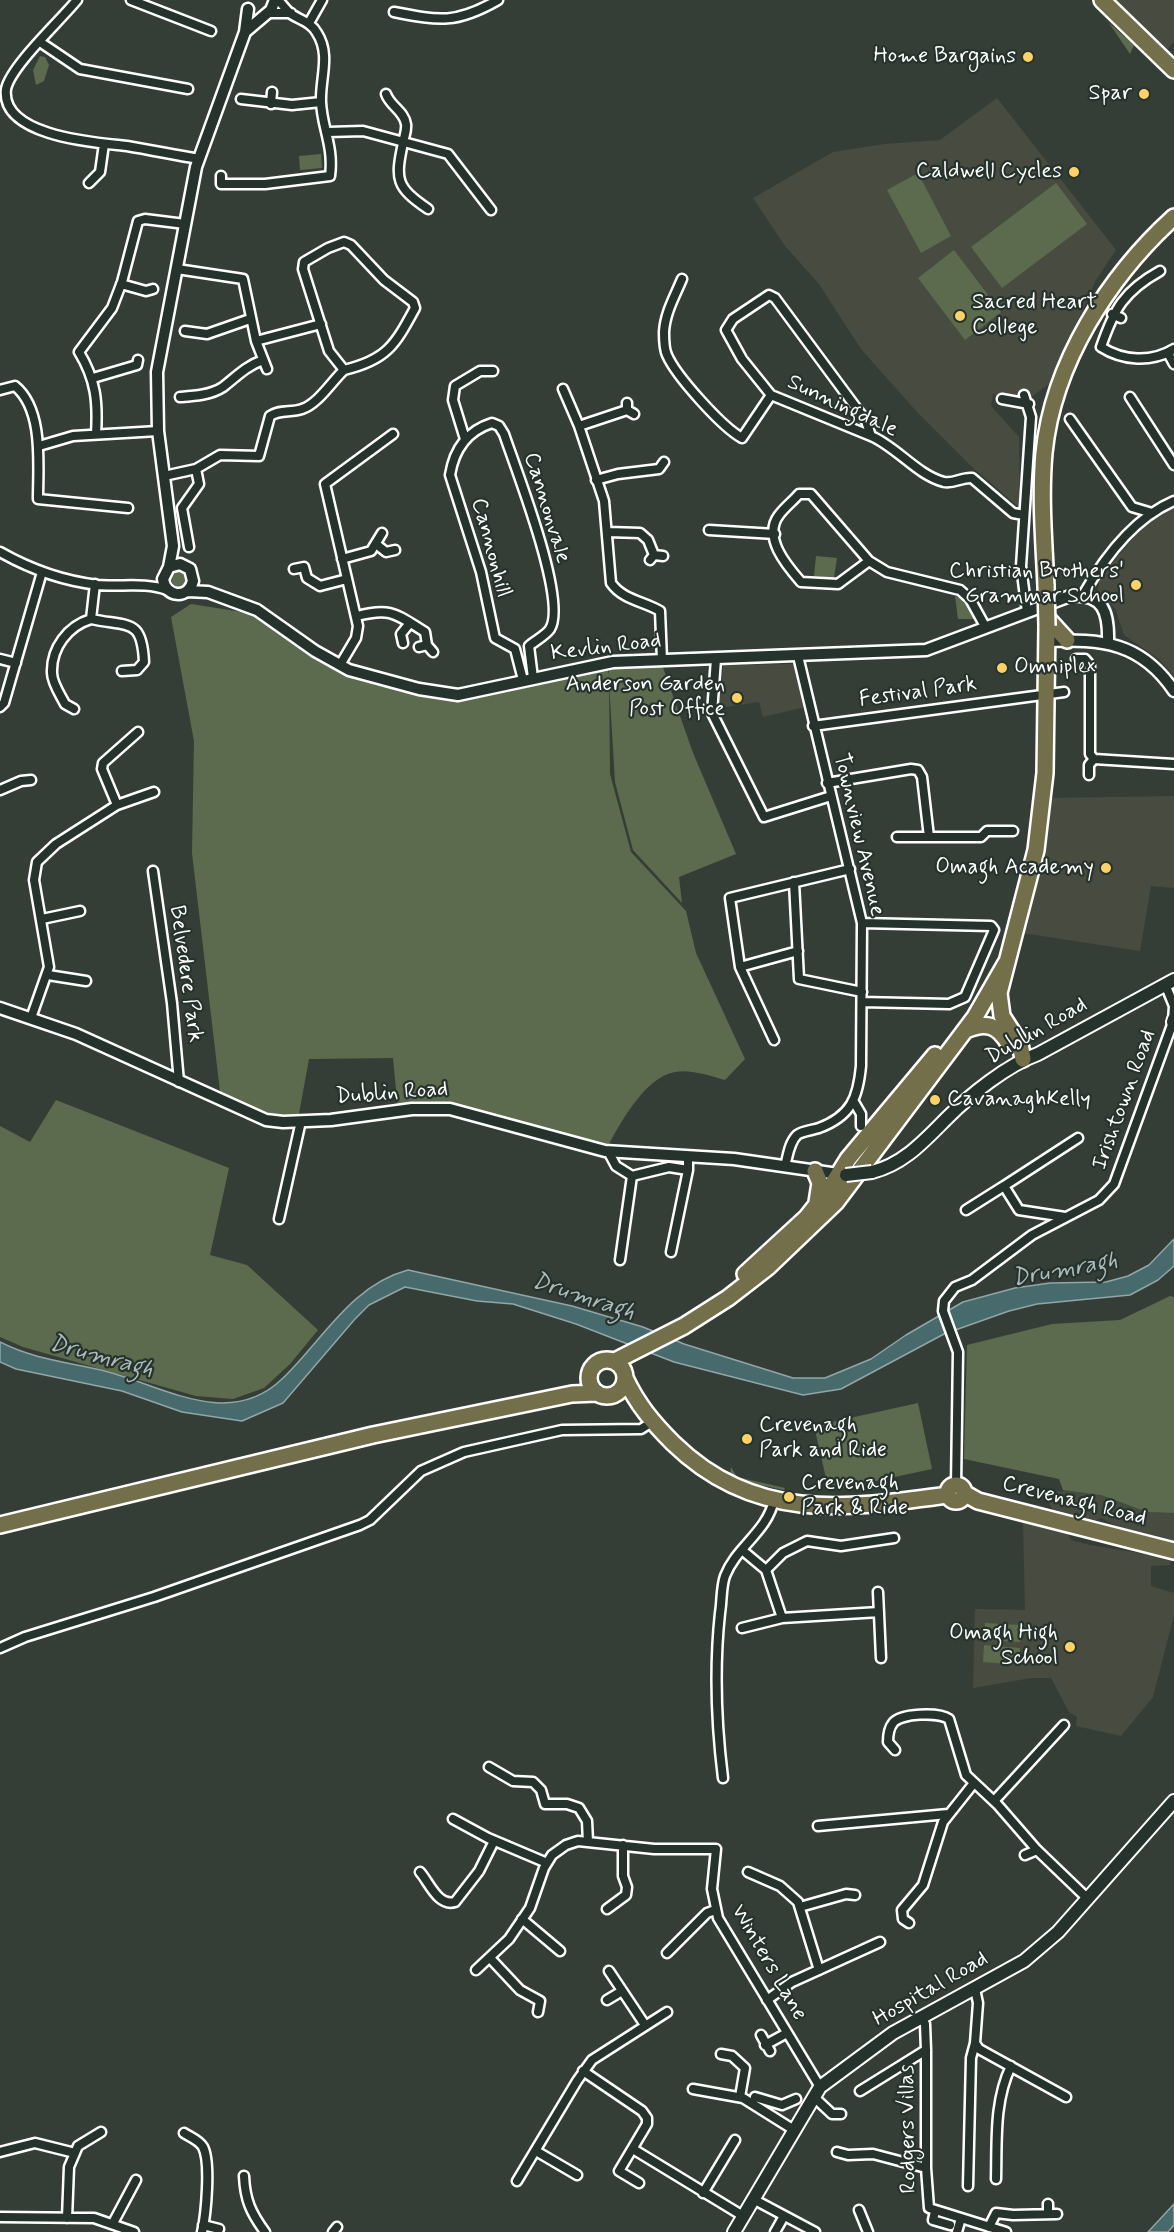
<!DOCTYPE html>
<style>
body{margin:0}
canvas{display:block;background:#353e36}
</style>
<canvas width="1174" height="2232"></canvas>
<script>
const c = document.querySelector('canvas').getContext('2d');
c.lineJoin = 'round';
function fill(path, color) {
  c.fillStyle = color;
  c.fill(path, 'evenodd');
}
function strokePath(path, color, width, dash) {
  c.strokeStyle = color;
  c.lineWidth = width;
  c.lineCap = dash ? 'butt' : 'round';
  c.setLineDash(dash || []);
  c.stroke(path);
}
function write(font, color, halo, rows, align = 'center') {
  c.font = font + ' Mynerve,sans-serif';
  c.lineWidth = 4.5;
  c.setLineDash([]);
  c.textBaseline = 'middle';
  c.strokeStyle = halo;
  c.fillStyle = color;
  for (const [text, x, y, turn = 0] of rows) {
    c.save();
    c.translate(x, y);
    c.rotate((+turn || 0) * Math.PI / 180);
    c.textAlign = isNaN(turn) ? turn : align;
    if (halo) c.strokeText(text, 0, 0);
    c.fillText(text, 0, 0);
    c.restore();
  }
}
fill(new Path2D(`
 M1109 0H1174V41L1168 49 1159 43Z
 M997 98 1116 250 1096 280 1049 384 1026 401 993 394 991 406 1019 437 1020 508 972 467 917 412 861 349 819 284 785 246 753 198 833 152 884 144 940 140Z
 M1174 505V676L1159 659 1124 635 1115 608 1098 591 1099 579 1128 544 1155 516Z
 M794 664 805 707 763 717 759 702 719 708 723 665Z
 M1174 796V888L1151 886 1140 951 1022 933 1043 850 1049 798Z
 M1069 1489 1101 1495 1147 1512 1174 1513V1542L1117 1526 1101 1518 1094 1521 1053 1511 1047 1498 1052 1493Z
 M1023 1522 1067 1531 1071 1540 1090 1545 1170 1558V1565L1151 1566V1586L1174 1593V1615L1153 1697 1121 1736 1076 1726 1077 1717 1069 1712 1051 1678H1031L973 1688 975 1609 1025 1610Z`), '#474b40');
fill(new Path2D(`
 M1109 23 1134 45 1130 54Z
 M40 56 45 57 49 65 44 81 36 85 33 70Z
 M321 154 322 168 300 170 299 156Z
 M918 173 951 236 921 253 887 190Z
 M1056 183 1087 224 1002 288 971 247Z
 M954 250 1001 312 965 340 918 278Z
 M816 556 837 558 834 578 814 576Z
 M171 579a8 8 0 1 1 16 0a8 8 0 1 1-16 0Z
 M955 596 965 600 975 619H958Z
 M191 604 255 614 326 662 456 699 475 698 607 666 609 675V664L661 662 693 753 736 854 679 877 682 903 633 850 615 782 609 681 610 774 631 852 686 911 696 953 745 1059 725 1080C711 1076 690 1069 675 1072 644 1077 619 1126 605 1151L473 1113 398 1111 393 1058 309 1059 298 1119 283 1122 221 1100 192 853 194 741 171 617Z
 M56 1100 229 1168 210 1255 247 1265 318 1330 290 1364 264 1388 233 1399 196 1396 23 1347 0 1337V1126L30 1142Z
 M1170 1296 1174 1297V1513L1147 1512 1101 1495 1063 1490 1059 1479 964 1459 967 1345 1052 1324 1120 1320Z
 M918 1403 932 1469 829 1491 814 1426Z
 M731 1467 737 1477 785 1488 784 1490 746 1482 730 1475Z
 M985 1623 1022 1625 1020 1642 984 1640Z
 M984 1645 1020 1648 1019 1665 983 1662Z`), '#5c6b4d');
const water = new Path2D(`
 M1174 1239V1266L1158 1280 1130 1295 1037 1304 1009 1311 944 1334 841 1389 803 1395 674 1362 576 1324 513 1304 477 1301 405 1287 369 1305 355 1319 283 1403 242 1421 182 1412 122 1391 16 1369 0 1362V1342C33 1359 66 1362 101 1370 160 1384 228 1431 282 1379 322 1341 351 1285 408 1270L572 1306 643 1327 684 1344 793 1378H825L871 1359 906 1335 963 1302 1015 1288 1050 1283 1106 1282 1128 1276 1149 1265Z
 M1174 2204V2225L1168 2232H1148Z`);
fill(water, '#476a6c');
strokePath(water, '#91a6a7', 1.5);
const minor = new Path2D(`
 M77 0C59 22 11 66 6 89 0 137 99 143 127 146 151 150 175 155 199 159
 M131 0 211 31
 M394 12C440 21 456 24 498 0
 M268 13H291
 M309 23 322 0
 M40 42 80 69 188 89
 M386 94C390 106 404 111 406 124 407 131 404 136 403 143 395 180 396 187 428 209
 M241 99 292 105 321 102
 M271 104 272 92
 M328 132 363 131 448 154 491 210
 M221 176V184H265L330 176C334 146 322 128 321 102 320 78 331 55 317 33 311 22 300 20 291 14 286 10 282 4 278 0
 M89 183 100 172 104 144
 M344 242 351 245 384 280 413 302 415 308C395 345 387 360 344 370L329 351 303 269 304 262 328 248Z
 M177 269 243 279 256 341 267 369
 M1160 271C1124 291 1114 309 1101 347 1123 361 1151 363 1174 349
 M682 279C675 296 665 313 664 332 664 338 664 349 667 355 676 376 722 427 742 438L771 395
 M121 284 146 291 153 289
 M1112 314 1121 318
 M185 331 207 334 250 319
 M256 341 321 324
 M1168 353 1174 364
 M93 378 137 365 138 360
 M563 389 579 426 604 501 611 583C623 600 643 601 660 611L662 660
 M0 390 15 386C44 410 38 465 38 499L128 508
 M1024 395 1031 417 1021 566 1027 612
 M180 397C194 396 211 395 223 387 236 377 246 366 263 360
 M1130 397 1174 465
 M1002 399 1029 404
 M627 403V410L634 414
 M1070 419 1132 507 1152 513
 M579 426 627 410
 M96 434C98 402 96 380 79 352L112 308 122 282 138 221 145 219 185 224
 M871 436 866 421 775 298 769 295 733 319 726 330 742 359 771 395 871 436C897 447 917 475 944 482 954 484 962 477 972 478L1013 513 1024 515
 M465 439 453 400 455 386 480 371H493
 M39 446 73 436 158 431
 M164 476 196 469 220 455 259 456 270 416C280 409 291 413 302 409 318 404 332 381 344 370
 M596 480 618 474 659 469 664 462
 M709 530 775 534
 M608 532 640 533 648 540 654 555
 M376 544 386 552 395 550
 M189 547 182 508 199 484 196 469
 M0 552C30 569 63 581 98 585 121 587 145 582 167 590
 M342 559 371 551 382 533
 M650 560 654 555 663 556
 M869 561 838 584 801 582C787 566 762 537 779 515 785 507 793 501 799 494H811L869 561 887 572 960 590 970 599 986 628
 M294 569 304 567 307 578 320 586 347 579
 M1083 595C1104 558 1134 518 1174 501
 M357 616C391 607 396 614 425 632L427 645
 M91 619C129 627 142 618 144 662L137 670 122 671
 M403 643 401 634 410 623
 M419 647 427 645 433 652
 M0 659 16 663
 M716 659 712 713 764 817 831 796
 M1076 659H1085L1090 665V754L1094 759 1174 764
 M340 665 356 638 358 626 325 484 393 434
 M523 680 515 649 495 638 481 572 450 475C454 450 467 431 492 423L499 426 504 434C515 467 568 601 550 629 546 635 535 641 529 646L533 678
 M0 707 4 703 42 572
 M74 709 65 704C61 696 52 683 52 673 51 648 68 626 91 619L95 584
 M813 726 1064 692
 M1089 775V765L1094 759
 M827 783 911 769 918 770 922 777 929 837
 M0 790 21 781 31 780
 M117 805 102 769 103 763 138 732
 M897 837H981L987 831H1013
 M153 871 172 1003 179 1082
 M794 882 799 979 862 992
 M42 919 80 911
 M862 923 991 926 994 930 965 997 949 1004 862 1002
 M740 967 798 951
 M48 975 86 981
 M31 1018 49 967 34 880 37 862 56 844 117 805 154 792
 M774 1040 740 967 730 898 850 869
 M854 1102 861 1114V1126
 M608 1151 616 1166 632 1176 620 1260
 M785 1166C788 1156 789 1143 797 1135 802 1131 813 1130 819 1128 851 1116 858 1098 861 1066L862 923 798 656
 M632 1176 669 1167 688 1170
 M966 1210 1004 1186
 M1065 1217 1019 1210 1004 1186 1078 1138
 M279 1219 301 1121
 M671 1252 688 1170V1157
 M956 1485 958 1352 943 1311 944 1301 955 1287 972 1280 1032 1235 1099 1200 1114 1184 1173 1022 1174 1006 1165 984
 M742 1550 766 1570 782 1618
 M766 1570 783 1553 807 1541 841 1546 894 1538
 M878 1592 881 1658
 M742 1628 782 1618 879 1612
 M0 1648 25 1637 154 1597 360 1525 370 1520 421 1471 464 1452 562 1430 641 1429 652 1422
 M895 1750 888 1742C888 1736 889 1728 893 1723 900 1713 939 1712 949 1719L966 1775 997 1804 1037 1850 1088 1899
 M489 1767 513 1781 533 1782 541 1790 545 1804H567L579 1808 587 1821 588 1842
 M723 1778C716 1722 714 1669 720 1613 722 1602 721 1587 725 1576 736 1547 767 1532 774 1500
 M994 1801 1064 1725
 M453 1819 488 1838 547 1863
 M818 1826 948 1814
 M1025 1855 1037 1850
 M420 1872C429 1882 438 1907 455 1902L479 1871 494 1841
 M748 1872 780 1886 798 1902 819 1970
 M800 1907 846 1894 855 1895
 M607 1909 626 1895 627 1887 623 1876V1845
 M522 1919 560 1951
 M909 1923 903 1919 902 1910 923 1885 943 1822 974 1783
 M667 1953 707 1913 715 1910
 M490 1958 520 1990 540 2001 538 2012
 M476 1970 509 1939 530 1908 544 1868 552 1855 566 1845 578 1841 654 1849H716L712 1889 718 1918 820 2087
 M609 1971 645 2025
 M975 1989 978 2003 975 2043 979 2049 1066 2097
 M607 2000 622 1991
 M767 2000 792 1982 880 1942
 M921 2017 925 2024 926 2050V2168L929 2208 1006 2232
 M761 2035 770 2051
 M765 2045 787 2033
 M721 2054 732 2056 745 2068 740 2097
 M583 2071 642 2111 647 2118V2124L619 2171 639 2183
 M693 2089 743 2098 794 2130
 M860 2091 926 2050
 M755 2097 782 2105 796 2099
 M814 2097 832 2114H841
 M184 2133C190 2137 199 2140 203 2147 211 2162 206 2215 202 2232
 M633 2149 743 2216
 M536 2151 577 2175
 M0 2152 35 2143 75 2153
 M837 2152 848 2155 873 2154 926 2168
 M244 2176C245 2200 251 2213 265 2232
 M996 2179C997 2141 994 2101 1011 2066
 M517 2181 577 2081 592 2060 667 2012
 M968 2186 971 2058 975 2043
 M703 2193 735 2140
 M753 2199 815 2232
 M859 2210 868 2232
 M935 2211 933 2220 950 2225
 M1048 2214V2204
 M0 2217 94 2218 134 2232
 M67 2218 69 2167 78 2146 101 2132
 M113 2223 136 2180
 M203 2225 219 2229
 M989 2227 996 2213 1013 2215 1057 2214
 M333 2232 337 2227
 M775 2232 784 2216
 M957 2232 961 2218`);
const tertiary = new Path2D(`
 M245 32 271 10 275 0
 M169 567 180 564 190 569 193 581C188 600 165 597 163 579L169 567 173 546 158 431 157 372 196 167 245 32 248 9
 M188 591 208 592 257 610 315 651 349 670 419 689 458 695 613 662 926 650 1070 596C1104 593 1109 613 1108 643
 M1047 641C1102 639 1141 642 1174 691
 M0 1008 76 1034 266 1120 283 1122 331 1120 412 1109H450L605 1151 734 1159 838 1174`);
const secondary = new Path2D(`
 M1173 1022 1174 1019
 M872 1172C904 1164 924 1141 947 1118 970 1095 1007 1065 1038 1054L1174 980
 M734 2232 820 2087 893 2033 1024 1961 1058 1932 1174 1801`);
const trunk = new Path2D(`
 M1102 0 1174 70
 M1046 586C1044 542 1040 497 1044 453 1053 363 1109 276 1174 217
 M1047 618 1067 640
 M966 1030C986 1021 998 1025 1009 1044
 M1023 1059 1020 1044 1002 1016 999 993 1036 850 1045 773 1047 626
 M815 1171 820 1183 817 1202
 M745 1274 807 1217 830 1188 848 1159 935 1055
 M589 1378a18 18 0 1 1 36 0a18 18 0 1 1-36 0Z
 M615 1361 684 1326 728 1298 768 1267 836 1202 975 1017 1006 963
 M625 1378C637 1404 653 1423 673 1443 755 1523 846 1509 948 1495
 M948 1493a8 8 0 1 1 16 0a8 8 0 1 1-16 0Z
 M964 1493 978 1501 1174 1551
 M0 1525 373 1435 572 1394 597 1393`);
strokePath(minor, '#fff', 13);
strokePath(tertiary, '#fff', 15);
strokePath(secondary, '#fff', 16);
strokePath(trunk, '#fff', 20);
strokePath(minor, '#26332d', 8);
strokePath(tertiary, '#26332d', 10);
strokePath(secondary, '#26332d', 12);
strokePath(trunk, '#726f4a', 15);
const secondaryBridge = new Path2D(`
 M846 1175 872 1172`);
const trunkBridge = new Path2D(`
 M1046 586 1047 626`);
strokePath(secondaryBridge, '#fff', 16, []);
strokePath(trunkBridge, '#fff', 20, []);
strokePath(secondaryBridge, '#26332d', 12);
strokePath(trunkBridge, '#726f4a', 15);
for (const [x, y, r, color] of [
 [1028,57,6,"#ffd166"],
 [1144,94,6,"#ffd166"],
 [1074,172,6,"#ffd166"],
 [960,316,6,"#ffd166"],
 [1136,585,6,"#ffd166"],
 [1002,668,6,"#ffd166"],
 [737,698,6,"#ffd166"],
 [1106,868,6,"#ffd166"],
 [935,1100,6,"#ffd166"],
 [747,1439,6,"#ffd166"],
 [789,1497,6,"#ffd166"],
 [1070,1647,6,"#ffd166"]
]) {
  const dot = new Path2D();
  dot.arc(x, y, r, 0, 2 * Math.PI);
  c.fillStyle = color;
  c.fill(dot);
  strokePath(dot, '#26332d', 2);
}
write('22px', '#fff', '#26332d', [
 ["Home Bargains",1016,57],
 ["Spar",1132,94],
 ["Caldwell Cycles",1062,172],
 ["Sacred Heart",972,303,"left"],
 ["College",972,328,"left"],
 ["Christian Brothers'",1124,572],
 ["Grammar School",1124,597],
 ["Omniplex",1014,668,"left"],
 ["Anderson Garden",725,685],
 ["Post Office",725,710],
 ["Omagh Academy",1094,868],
 ["CavanaghKelly",947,1100,"left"],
 ["Crevenagh",759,1426,"left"],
 ["Park and Ride",759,1451,"left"],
 ["Crevenagh",801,1484,"left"],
 ["Park & Ride",801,1509,"left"],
 ["Omagh High",1058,1634],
 ["School",1058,1659]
], 'right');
write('22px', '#fff', '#26332d', [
 ["Sunningdale",842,407,25],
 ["Cannonvale",546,508,73],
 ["Cannonhill",490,548,75],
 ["Kevlin Road",606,648,-7],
 ["Festival Park",918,693,-8],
 ["Townview Avenue",858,835,77],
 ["Belvedere Park",185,974,82],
 ["Dublin Road",1037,1032,-30],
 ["Dublin Road",392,1094,-4],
 ["Irishtown Road",1125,1100,-70],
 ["Crevenagh Road",1074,1502,14],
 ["Winters Lane",768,1963,60],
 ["Hospital Road",931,1990,-30],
 ["Rodgers Villas",909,2129,-91]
]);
write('italic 24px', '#acbcbd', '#26332d', [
 ["Drumragh",1065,1271,-10],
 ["Drumragh",583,1298,18],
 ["Drumragh",101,1358,15]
]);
</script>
